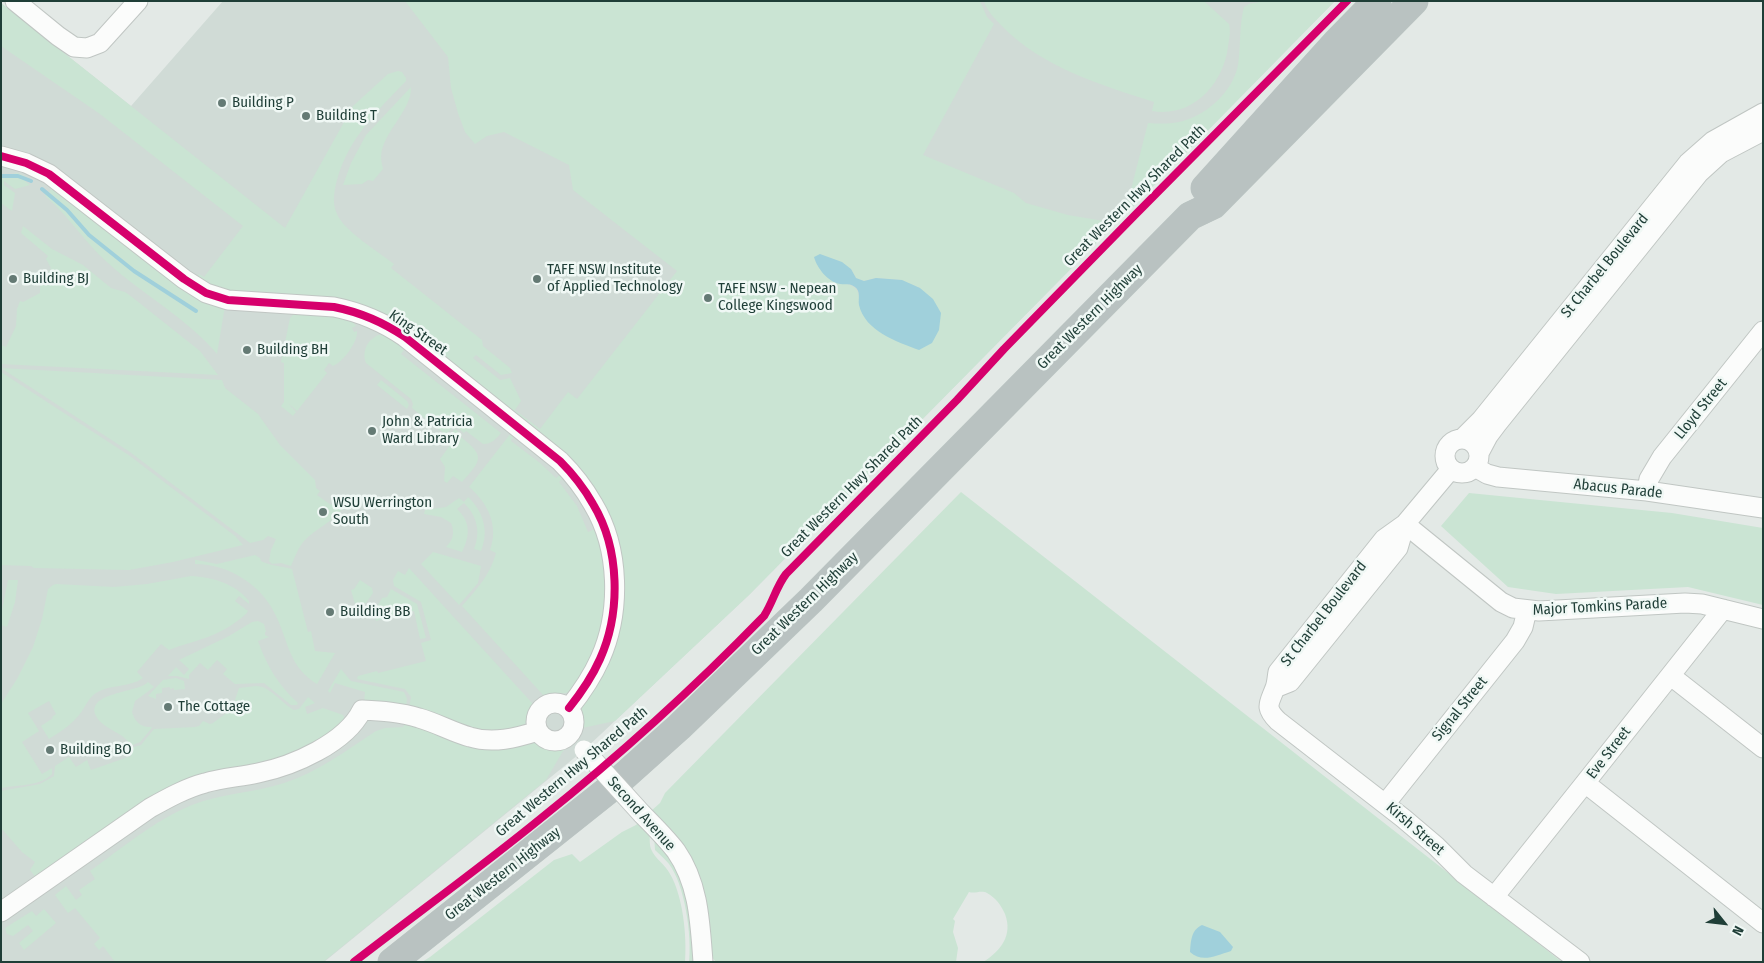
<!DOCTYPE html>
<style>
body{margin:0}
#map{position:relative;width:1764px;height:963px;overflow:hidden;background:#e3e9e6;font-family:"Fira Sans Condensed",sans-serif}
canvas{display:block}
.frame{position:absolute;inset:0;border:2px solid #1f3e37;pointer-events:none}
.north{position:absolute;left:1699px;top:898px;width:50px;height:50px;-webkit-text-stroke:4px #f0f8f5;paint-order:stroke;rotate:119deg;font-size:14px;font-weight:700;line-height:20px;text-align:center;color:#1f3e37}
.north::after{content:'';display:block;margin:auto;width:18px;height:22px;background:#1f3e37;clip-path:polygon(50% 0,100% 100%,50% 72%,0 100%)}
</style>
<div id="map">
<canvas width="1764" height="963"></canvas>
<div class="frame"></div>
<div class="north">N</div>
</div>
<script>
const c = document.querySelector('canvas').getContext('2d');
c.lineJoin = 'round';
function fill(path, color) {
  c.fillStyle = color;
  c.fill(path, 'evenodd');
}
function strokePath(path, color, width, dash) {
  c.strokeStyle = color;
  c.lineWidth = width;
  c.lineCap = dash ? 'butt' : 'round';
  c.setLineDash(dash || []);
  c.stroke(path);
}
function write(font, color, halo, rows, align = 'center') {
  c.font = font + ' "Fira Sans Condensed",sans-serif';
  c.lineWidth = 5;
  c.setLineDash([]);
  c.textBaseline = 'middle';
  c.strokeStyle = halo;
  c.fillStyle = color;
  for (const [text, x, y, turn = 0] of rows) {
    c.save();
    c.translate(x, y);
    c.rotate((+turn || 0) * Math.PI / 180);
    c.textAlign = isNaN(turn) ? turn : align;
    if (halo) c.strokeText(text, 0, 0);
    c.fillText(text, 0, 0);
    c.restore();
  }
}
fill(new Path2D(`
 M223 1H1335L749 595 584 750 324 962H1V3L131 106Z`), '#d0dbd6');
fill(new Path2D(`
 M405 1H980L987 17 994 24 923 155 1014 193 1026 203 1068 215 1116 223 749 595 615 721 582 728V706L614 636 599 504 401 327 229 293V290L213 287 196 279 199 274 204 277 243 226 100 114 1 46V3L285 228 353 106 388 74 398 71 402 72 406 78V81C377 111 348 139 337 180 334 191 332 204 337 214 344 231 379 252 394 264L391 268 482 340 483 346 510 368 512 373 501 375 476 355 473 358 500 380 510 378 521 401 515 410 540 429 568 392 577 399 677 271 573 190 569 165 504 132 487 136 475 144 465 132 458 113 451 88 448 57ZM851 269 856 278 864 281 876 278 901 280 920 288 859 306C859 294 860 288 847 284Z
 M984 1 1205 2 1229 24C1231 32 1229 39 1228 47 1223 85 1192 118 1152 111L1154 102C1101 85 1041 67 1002 26 995 19 987 11 984 1Z
 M1265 1H1335L1130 210 1126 209 1148 123C1160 124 1172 124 1183 121 1208 114 1233 91 1238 65 1241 46 1239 25 1244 7L1249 4Z
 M411 87C412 111 382 132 381 157 381 161 382 165 383 169L373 181 368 180 362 184 343 185 351 163 366 135Z
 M18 173 26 177 25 181 30 185 15 189 4 181V185L15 193 12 211 1 203V176Z
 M55 185 225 306 217 354C188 319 142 294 108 263 85 243 69 216 45 196Z
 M23 226 52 249 83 265 111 288 125 292 132 297 200 351 218 375 1 364V345L6 347 16 326 17 309 20 301 23 302 40 293V283L43 282 51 268 46 259 48 256 21 233Z
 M297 311H313L352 321 356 326 352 328 354 332 357 331C358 342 343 362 333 366L329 363 324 370 327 373 297 411 288 403 296 412 293 416 281 406 284 402V363L281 362 290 318Z
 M382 334 406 347 401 354 501 433C496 439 492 444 483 444L466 431 464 433 454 425 446 435 412 408 413 404 411 399 366 363C361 350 369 337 382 334Z
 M1 368 222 380 225 388 258 414 280 445 315 480 316 488 320 491 317 495 331 505 334 502 343 508C332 523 316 528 304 541 298 548 295 557 291 566L281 563 272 564 269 561 271 550 276 539 268 536 263 540 250 543 130 452Z
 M1 372 130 456 235 536 243 545 173 562 129 570 34 568 31 566 1 565Z
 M381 380 407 401 409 405 407 409 377 385Z
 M455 429 462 435 461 437C485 456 482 460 462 482L453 476 447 483 444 481 445 467 440 459 451 444 446 440Z
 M511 433 514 436 511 441 540 463 556 478 561 474 564 477 559 482 577 506 588 532 598 528 608 585 596 653 571 692C562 695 552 692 544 696L462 606C477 589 490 575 496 553L490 550C499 526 488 503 469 487Z
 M961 492 1562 962H983C1001 951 1013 935 1005 914 1001 905 996 898 987 893 981 890 975 894 969 892L953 919 955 921 953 932 958 948 956 962H716L711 956 704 913 651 811 660 803 665 793Z
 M1469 493 1672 513 1763 528V605L1688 587 1556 594 1508 587 1441 526Z
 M468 497C484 512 489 532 481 551L474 549C481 532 477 516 464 503L457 509C471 522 470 536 462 552L446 547C453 540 455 533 451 523L441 517 424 514 425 510 446 507 459 498 464 502Z
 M433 552 481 566 478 583 459 605 421 564Z
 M255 555 260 558 261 561C271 566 281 566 292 569L308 632 311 631 315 651 335 653 317 684C289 667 289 643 276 616 262 585 229 564 195 564V560H197L217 564Z
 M409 568 532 703C533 715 528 724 517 729L482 733 409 708 411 697 405 689 357 679 358 676 377 671 378 673 426 661 421 643 431 640 421 602 394 586 393 580 398 571 405 575Z
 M191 576C212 577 236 584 249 601V604L239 596 235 601 248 611 246 614C234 625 218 634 202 639 191 643 180 645 169 650L161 644 137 672 143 678C129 688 110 684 96 693 88 698 85 708 79 715 71 725 60 732 49 739L41 726 53 718 52 717 56 714 49 701 28 713 39 731 22 742 42 774 52 768V774C42 786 16 785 1 788V704L17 679 33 647 42 619 48 589 53 585 56 584 114 587 147 584Z
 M8 580H18L15 602 7 627 1 625V615Z
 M360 580 372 588 373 593 366 603 355 604 351 590 354 589Z
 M391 589 417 604 426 638 420 639 414 611 376 621 374 612 382 598 387 597Z
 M258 621 264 624 266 632H265V635L269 637 258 641C267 666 278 685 298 703L297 705H291L264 683 235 684 223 674 227 669 217 660 208 670 200 663 189 675V679L177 676H168L176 667 184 675 189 669 179 660 229 636 252 622Z
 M341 669 351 681 404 692 407 699 406 707 364 702 365 692 335 683 330 693 328 691Z
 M176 678 184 681 185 689 174 690V688L170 689V687L162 688V693L156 694V699L148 696 163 680Z
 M148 682 154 687 135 701 132 712C135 722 141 728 152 727L151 729 140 742 130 746C127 733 103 730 96 716 85 692 138 693 148 682Z
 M256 686C270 686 281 703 294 710L299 709 308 697 315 703 305 707 307 714 323 708 343 715 345 719 343 723 309 747 273 762 227 771 37 879 30 870 35 862 22 852 1 828V791L40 784 54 776 55 766 69 757 76 767 87 760 91 770 131 756 130 748 141 745 154 729 195 727 199 726 203 721 210 724 213 723 232 709 239 688Z
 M407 721 535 740 552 748 566 746 546 780 323 962H115L103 946 99 950 94 944 100 938 75 908 68 913 55 895 66 886 76 900 82 895 79 890 95 879 90 871C122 848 155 820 192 805 222 793 254 793 284 783 318 772 347 750 376 731L385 728 403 727Z
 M639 822 650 830C650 836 649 843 651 849 655 859 665 864 670 874 683 896 687 936 685 962H422L430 957 554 860 572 854 580 862 622 832 636 825Z
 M654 834 662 843 687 888 697 962H689C692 936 685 885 669 864 665 859 660 855 655 850Z
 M44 909 56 923 24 950 19 943 33 931 28 925 13 936 7 934 5 928 32 911 36 916Z`), '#cae4d3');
fill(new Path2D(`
 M820 254 842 262 851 269 856 278 864 281 876 278 902 280 920 288 933 299 941 313 939 330 932 343 919 350C897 342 865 331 859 305 858 299 861 291 855 287 850 283 845 285 840 284 828 282 817 268 814 257Z
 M1202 925 1220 932 1233 947 1231 951C1215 956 1202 963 1190 952 1191 941 1191 930 1202 925Z`), '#a0d0db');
strokePath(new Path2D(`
 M1 176H18L31 181
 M42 189 67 210 89 235 134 271 196 311`), '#a0d0db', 4);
const minor = new Path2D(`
 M15 1 58 36 74 47 87 48 100 43 138 1
 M1 156 26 163 49 174 184 279 206 293 228 300 334 307C359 312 383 322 405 337L560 461C573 474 584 488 593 504 620 549 621 612 600 659 592 677 581 693 569 708
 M1463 438 1481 420 1688 163 1713 141 1763 113
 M1445 456a17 17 0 1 1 34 0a17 17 0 1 1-34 0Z
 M1479 453 1488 436 1497 424 1699 173 1721 153 1763 131
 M1475 467 1487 474 1498 477 1647 491 1763 508
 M1451 469 1405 524 1384 539 1278 672C1277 677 1277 683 1275 688 1269 704 1264 707 1278 721L1403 818 1436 846 1464 874 1580 962
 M1647 491 1649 479 1662 457 1763 331
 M1405 524 1501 602 1513 608 1539 611 1685 603 1702 604 1763 619
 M1671 676 1763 748
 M1275 688 1290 682 1398 548 1405 524
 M536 722a19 19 0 1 1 38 0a19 19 0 1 1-38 0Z
 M1585 783 1763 923
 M1385 804 1515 641 1523 627 1527 610
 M642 814C654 826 666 838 676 851 699 884 700 923 703 962
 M1494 897 1585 783 1723 609
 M1 912 150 808C168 798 186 788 205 783 222 778 240 777 258 773 293 766 346 743 362 710 381 711 400 712 419 718 437 723 452 732 470 737 493 744 516 738 538 731`);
const highway = new Path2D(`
 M1205 188 1336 43 1377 1
 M392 962 612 787 679 727 811 600 1190 216 1213 205 1414 1`);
strokePath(minor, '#c0c6c3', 21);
strokePath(highway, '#bbc5c3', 29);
strokePath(minor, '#fbfcfb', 19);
strokePath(highway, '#b9c2c1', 28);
const minorBridge = new Path2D(`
 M584 750 642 814`);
strokePath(minorBridge, '#c0c6c3', 21, []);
strokePath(minorBridge, '#fbfcfb', 19);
strokePath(new Path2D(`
 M1 156 26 163 49 174 184 279 206 293 228 300 334 307C359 312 383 322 405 337L560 461C573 474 584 488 593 504 620 549 621 612 600 659 592 677 581 693 569 708
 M354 962C416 914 480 868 540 819 619 756 694 688 764 616 773 602 776 587 786 574L957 400 1004 349 1135 215 1347 1`), '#d6006c', 8);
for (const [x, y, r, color] of [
 [222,103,5,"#647a74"],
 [306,116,5,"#647a74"],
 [13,279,5,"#647a74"],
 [537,279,5,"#647a74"],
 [708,298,5,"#647a74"],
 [247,350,5,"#647a74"],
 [372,431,5,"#647a74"],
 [323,512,5,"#647a74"],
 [330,612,5,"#647a74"],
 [168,707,5,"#647a74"],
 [50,750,5,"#647a74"]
]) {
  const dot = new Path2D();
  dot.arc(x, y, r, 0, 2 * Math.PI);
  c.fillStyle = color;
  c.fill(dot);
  strokePath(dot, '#f0f8f5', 2);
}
write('15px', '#1f3e37', '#f0f8f5', [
 ["Building P",232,103],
 ["Building T",316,116],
 ["TAFE NSW Institute",547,270],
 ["of Applied Technology",547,287],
 ["Building BJ",23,279],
 ["TAFE NSW - Nepean",718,289],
 ["College Kingswood",718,306],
 ["Building BH",257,350],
 ["John & Patricia",382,422],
 ["Ward Library",382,439],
 ["WSU Werrington",333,503],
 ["South",333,520],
 ["Building BB",340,612],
 ["The Cottage",178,707],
 ["Building BO",60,750]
], 'left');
write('15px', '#1f3e37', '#f0f8f5', [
 ["Great Western Hwy Shared Path",1135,196,-45],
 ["St Charbel Boulevard",1605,266,-51],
 ["Great Western Highway",1090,317,-45],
 ["King Street",418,333,35],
 ["Lloyd Street",1701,409,-51],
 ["Great Western Hwy Shared Path",852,487,-45],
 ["Abacus Parade",1618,489,6],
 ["Great Western Highway",805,604,-44],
 ["Major Tomkins Parade",1600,607,-3],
 ["St Charbel Boulevard",1324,614,-52],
 ["Signal Street",1460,709,-51],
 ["Eve Street",1609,753,-52],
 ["Great Western Hwy Shared Path",572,772,-40],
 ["Second Avenue",641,814,48],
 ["Kirsh Street",1415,829,41],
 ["Great Western Highway",503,874,-38]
]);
</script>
